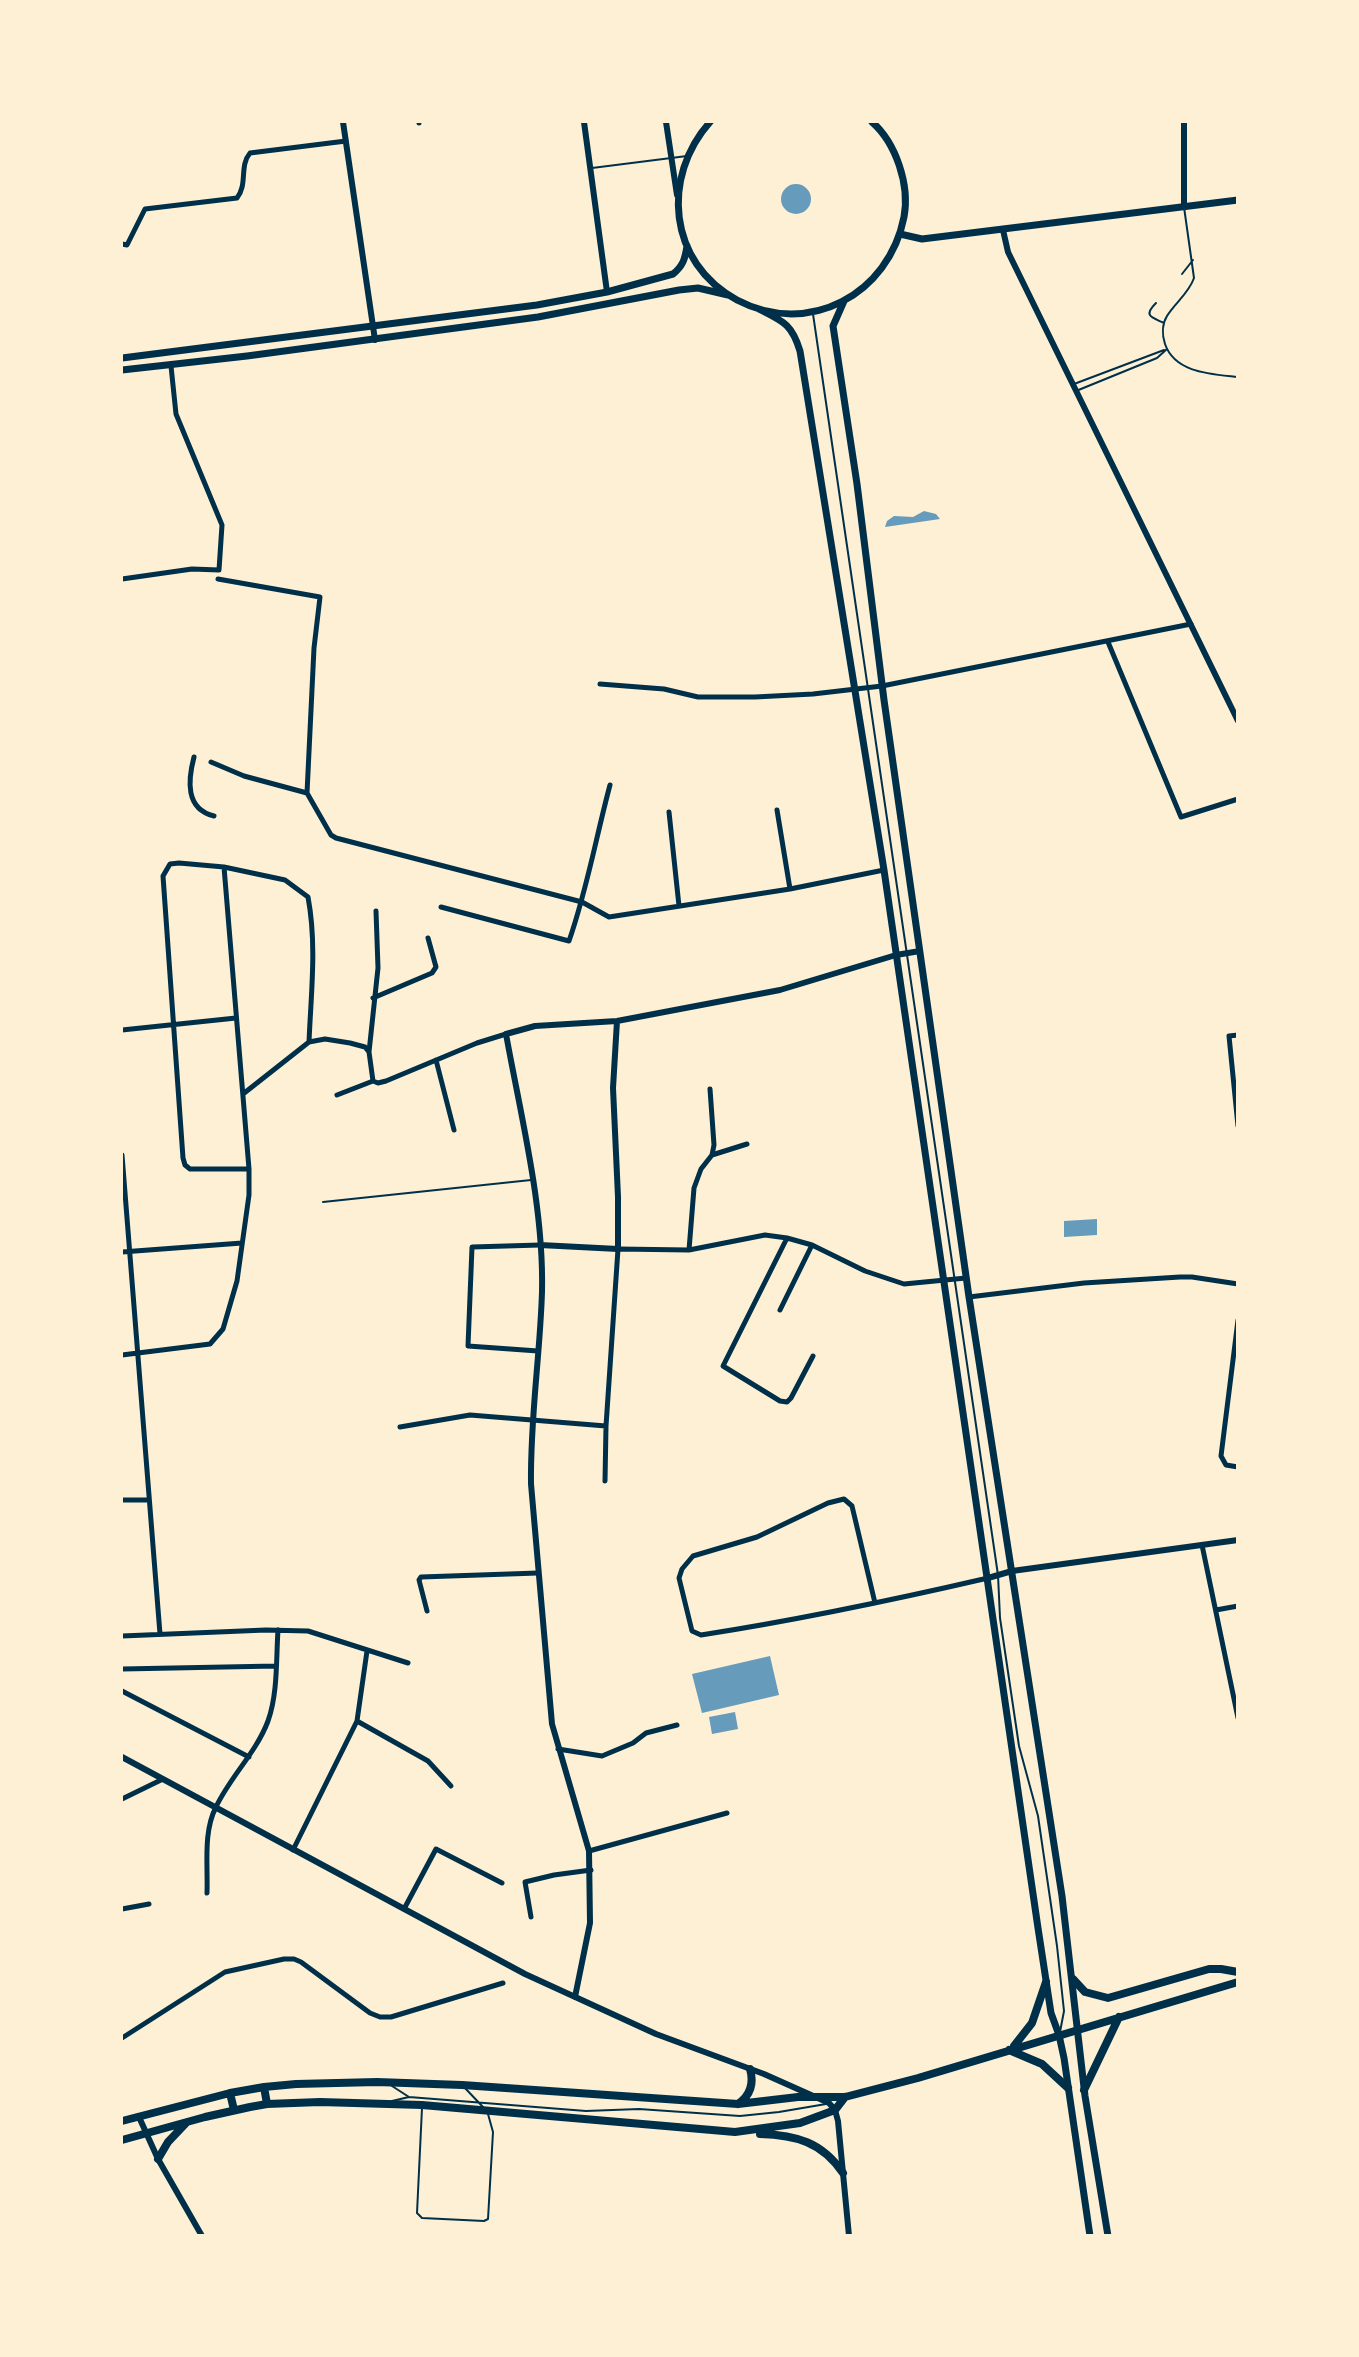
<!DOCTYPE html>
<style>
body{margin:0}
#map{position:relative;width:1359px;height:2357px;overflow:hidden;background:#fdf0d5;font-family:"Space Grotesk",sans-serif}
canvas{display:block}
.frame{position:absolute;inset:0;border:123px solid #fdf0d5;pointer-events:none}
</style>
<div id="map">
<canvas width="1359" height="2357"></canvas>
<div class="frame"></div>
</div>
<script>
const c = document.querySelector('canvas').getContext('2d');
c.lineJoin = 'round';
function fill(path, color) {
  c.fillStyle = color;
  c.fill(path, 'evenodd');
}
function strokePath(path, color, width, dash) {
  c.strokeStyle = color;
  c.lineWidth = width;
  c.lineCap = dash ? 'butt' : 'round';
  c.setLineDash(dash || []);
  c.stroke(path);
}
fill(new Path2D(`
 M781 199a15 15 0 1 1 30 0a15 15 0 1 1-30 0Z
 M924 511 936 514 940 519 885 527 887 521 894 516 913 517Z
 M1097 1219V1235L1064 1237V1221Z
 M770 1656 779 1695 702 1713 692 1674Z
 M735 1712 738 1729 712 1734 709 1717Z`), '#669bbc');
strokePath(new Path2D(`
 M592 168 687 156
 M1184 207 1194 278C1189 293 1175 303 1167 316 1162 324 1162 335 1165 344 1175 373 1211 374 1238 377
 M1182 274 1193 260
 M1156 303C1143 316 1151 317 1164 323
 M813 314 998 1575 1000 1618 1019 1746 1038 1816 1057 1946 1064 2011 1060 2032
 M1074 384 1164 350
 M1076 391 1157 358 1167 349
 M323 1202 531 1180
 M392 2086 409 2097
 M464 2087 483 2107
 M392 2101 409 2097 586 2111 639 2109 740 2116 779 2112 826 2104
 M422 2108 417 2213 422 2218 484 2221 488 2219 493 2132 488 2114`), '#003049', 2);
strokePath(new Path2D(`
 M419 122V123
 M122 244 127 245 145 209 237 198C248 184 239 166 250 153L346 141
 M122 579 192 569 219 570 222 525 176 414 171 366
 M218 579 320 597 314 648 307 793 331 835 336 838 582 902 609 917 790 889 884 870
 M1108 642 1181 817 1238 799
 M600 684 664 689 698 697H755L813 694 882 686 1191 624
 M194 757C188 780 185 809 214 816
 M211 762 244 776 307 793
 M777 810 790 889
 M669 812 679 906
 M441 907 569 941C587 890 596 837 610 785
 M373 998 432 973 436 967 428 938
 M122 1030 236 1018
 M1238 1035 1229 1036 1238 1126
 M436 1060 454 1130
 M373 1081 369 1052 378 968 376 911
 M243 1094 309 1042 325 1039 350 1043 365 1047 369 1052
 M337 1095 373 1081 378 1083 386 1081 477 1043 506 1034
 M122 1155 160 1634
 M712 1155 747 1144
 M249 1169H190L185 1165 183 1158 163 876 170 864 179 863 224 867 285 880 308 897C317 945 311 993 309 1042
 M787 1238 723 1366 780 1401 787 1402 791 1398 813 1356
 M689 1250 694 1188 701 1169 712 1155 714 1145 710 1089
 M122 1252 242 1243
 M969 1297 1084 1283 1180 1277H1192L1238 1284
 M780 1310 812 1245
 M1238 1320 1221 1456 1226 1465 1238 1467
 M538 1351 468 1346 472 1247 540 1245
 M122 1355 210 1344 223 1329 237 1281 249 1195V1169L224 867
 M400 1427 470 1415 606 1426
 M605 1481 606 1426 618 1249 689 1250 765 1235 787 1238 812 1245 865 1271 904 1284 966 1278
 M122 1500H148
 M1202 1545 1238 1718
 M875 1603 852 1506 844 1499 828 1503 757 1537 693 1556 682 1569 679 1578 692 1631 701 1635C798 1620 893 1600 988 1578
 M1216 1610 1238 1606
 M427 1611 419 1580 421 1577 538 1573
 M122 1636 266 1630 308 1631 408 1663
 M122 1669 276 1666
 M122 1691 249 1757
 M357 1721 428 1761 451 1786
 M558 1749 602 1756 633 1743 646 1733 677 1725
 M122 1799 163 1779
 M293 1850 357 1721 367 1651
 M589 1851 727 1813
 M207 1893C208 1865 203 1832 216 1807 230 1777 256 1753 268 1721 278 1693 276 1659 278 1630
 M122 1909 149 1904
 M404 1909 436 1849 502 1883
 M531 1917 525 1882 554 1875 591 1870
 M122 2038 225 1972 284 1959H294L301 1962 370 2013 380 2017H391L503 1983`), '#003049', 5);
strokePath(new Path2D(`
 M343 122 375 340
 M584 122 607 292
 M666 122 677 195
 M1184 122V207
 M1003 230 1008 252 1238 721
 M540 1245 618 1249V1197L613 1088 617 1021
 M988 1578 1012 1571 1238 1540
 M122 1757 525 1974 656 2034 764 2074 829 2103 835 2110 838 2121 849 2236
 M575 1997 590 1923 589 1851 552 1724 531 1484C530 1419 540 1356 542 1292 544 1207 521 1117 506 1034L535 1026 617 1021 780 990 896 955 920 951
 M139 2117 158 2159 202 2236`), '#003049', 6);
strokePath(new Path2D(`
 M710 122C661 177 668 263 737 300 809 338 889 294 904 217 910 185 896 143 872 122
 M900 234 922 239 1238 200
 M844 301 833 326 857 484 884 700 969 1297 1062 1896 1085 2096 1108 2236
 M759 309C783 321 792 324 800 351L884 870 1038 1928 1051 2013 1059 2035 1064 2058 1090 2236
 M122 358 537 305 607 292 673 274C683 266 685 259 687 246
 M122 370 247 356 538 317 679 290 698 288 728 295`), '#003049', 7);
strokePath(new Path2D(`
 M1073 1979 1085 1992 1108 1998 1209 1969H1221L1238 1972
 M1014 2046 1032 2023 1046 1982
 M1009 2050 1042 2064 1068 2088
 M264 2087 267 2104
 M1084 2090 1119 2017
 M230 2093 234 2110
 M738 2104C751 2095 754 2083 750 2069
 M122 2121 230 2093 264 2087 296 2084 377 2082 462 2085 738 2104 798 2097H845L918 2078 1238 1982
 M760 2134C796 2135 822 2142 843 2173
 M122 2140 205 2117 250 2107 267 2104 320 2102 422 2105 735 2132 800 2123 835 2110 845 2097
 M158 2159 168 2142 186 2123`), '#003049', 8);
</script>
